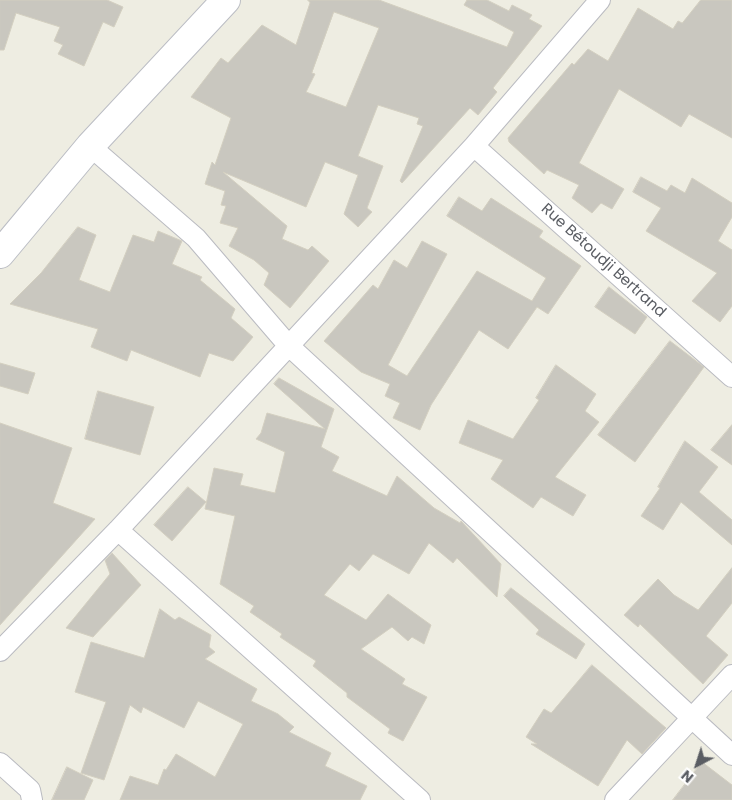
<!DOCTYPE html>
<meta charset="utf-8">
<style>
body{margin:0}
#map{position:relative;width:732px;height:800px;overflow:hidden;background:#eeede2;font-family:Poppins,sans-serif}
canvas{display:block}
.north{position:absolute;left:672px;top:740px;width:50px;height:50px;-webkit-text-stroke:4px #fff;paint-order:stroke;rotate:220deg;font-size:14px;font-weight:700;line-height:20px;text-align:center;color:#5a5d63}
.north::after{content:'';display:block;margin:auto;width:18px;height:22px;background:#5a5d63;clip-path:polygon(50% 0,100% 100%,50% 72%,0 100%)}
</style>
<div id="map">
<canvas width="732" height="800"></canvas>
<div class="north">N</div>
</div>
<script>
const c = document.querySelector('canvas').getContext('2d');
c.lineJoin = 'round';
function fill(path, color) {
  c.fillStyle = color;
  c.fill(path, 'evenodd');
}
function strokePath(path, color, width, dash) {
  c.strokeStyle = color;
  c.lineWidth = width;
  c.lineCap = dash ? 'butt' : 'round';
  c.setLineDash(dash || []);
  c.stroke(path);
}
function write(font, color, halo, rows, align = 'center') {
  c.font = font + ' Poppins,sans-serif';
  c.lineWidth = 5;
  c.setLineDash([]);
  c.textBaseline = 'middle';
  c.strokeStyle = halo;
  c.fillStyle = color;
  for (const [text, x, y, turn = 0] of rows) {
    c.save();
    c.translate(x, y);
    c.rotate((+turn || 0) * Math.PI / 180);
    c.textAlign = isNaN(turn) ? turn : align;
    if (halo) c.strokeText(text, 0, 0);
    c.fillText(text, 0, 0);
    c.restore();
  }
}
const building = new Path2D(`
 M0 0H107L123 7 114 27 103 22 84 66 58 54 63 45 54 41 60 27 16 13 4 50H0Z
 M308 0H379L507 47 514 32 464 5 467 0H487L509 11 512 5 532 15 529 19 542 26 493 88 497 92 478 115 470 108 402 183 400 181 423 126 417 124 419 118 378 105 358 156 383 166 367 208 372 212 358 227 344 214 358 175 325 162 306 207 223 172 287 226 282 239 308 250 312 246 329 261 290 308 264 285 269 273 254 260 229 246 238 228 220 223 226 206 221 205 225 191 205 184 212 162 215 165 231 118 191 97 221 58 228 63 262 25 296 45 310 3ZM334 12 379 28 346 107 306 92 315 74 312 73Z
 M701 0H732V138L689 114 681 127 619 89 579 163 624 189 612 209 601 203 592 213 572 198 579 185 547 170 544 174 509 142 508 138 572 63 574 65 588 49 608 61 638 8 673 29 678 21 682 23Z
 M641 177 667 191 671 185 685 193 692 178 732 203V217L718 241 732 250V306L720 322 692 301 717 273 646 231 661 208 633 192Z
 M459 197 482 211 491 198 543 231 539 237 581 266 548 314 537 307 508 349 479 330 431 405 420 430 393 418 400 403 385 396 390 384 361 372 324 341 373 285 378 289 394 260 407 268 422 241 447 254 388 365 407 376 477 271 532 301 546 278 447 216Z
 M78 227 96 235 79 280 110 292 133 235 154 242 158 231 182 241 172 264 202 277 200 280 235 309 231 318 253 337 233 361 209 353 200 377 131 350 127 361 91 347 98 329 10 304 41 273Z
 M609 287 647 317 635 334 595 307Z
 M670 341 704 367 635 462 598 435Z
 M0 363 35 373 28 394 0 386Z
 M556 365 596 394 585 411 599 422 555 477 586 495 573 516 541 497 533 508 491 479 503 460 459 443 468 420 513 439 539 400 536 398Z
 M279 378 334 409 321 447 339 457 332 471 387 496 397 476 434 508 460 523 461 521 501 564 497 597 457 558 453 563 429 543 409 574 373 554 359 571 350 564 324 595 366 620 388 594 431 625 424 644 412 637 408 641 392 627 361 649 405 679 402 684 427 697 403 741 388 733 390 729 347 697V693L313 666 316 661 280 637 282 634 250 612 254 606 220 584 235 516 205 509 214 468 243 474 240 485 275 493 285 452 256 439 261 433 267 413 325 429 274 384Z
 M98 391 154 407 140 455 85 439Z
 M0 423 72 448 53 503 95 519 0 625Z
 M732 425V465L711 450Z
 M685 441 718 467 699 492 732 520V545L681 502 663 530 641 516 660 488 658 487Z
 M188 487 206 502 172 541 154 525Z
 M112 553 141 585 93 637 66 628 110 574 105 560Z
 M732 568V603L706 636 728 655 703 684 640 624 638 627 624 615 658 579 674 595 698 610Z
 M511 588 585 644 576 659 536 634 539 630 504 596Z
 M160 609 175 620 179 617 211 635 209 647 215 652 205 659 257 689 251 701 278 714 294 727 289 732 331 753 325 766 367 786 360 800H120L130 776 158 785 164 769 166 770 176 754 215 777 243 724 198 701 184 728 143 707 141 713 130 705 104 780 81 773 106 702 75 692 91 642 144 658Z
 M592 665 666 728 642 754 627 740 598 786 531 744H537L526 737 544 709 551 713Z
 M702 762 732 785V800H673Z
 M67 767 93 780 84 800H52Z`);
fill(building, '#c9c7bf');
strokePath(building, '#d3cfc0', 1);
const street = new Path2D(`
 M90 146 196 238 288 345 732 755
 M474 146 732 377
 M118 530 420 800
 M0 651 118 530 474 146 600 0
 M0 763 30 790 32 800
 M615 800 732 675`);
const secondary = new Path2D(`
 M0 254 90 146 226 0`);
strokePath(street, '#babbc1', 22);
strokePath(secondary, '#bbbdc4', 30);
strokePath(street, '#fff', 20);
strokePath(secondary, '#fff', 28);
write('15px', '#5a5d63', '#fff', [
 ["Rue Bétoudji Bertrand",603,261,42]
]);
</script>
